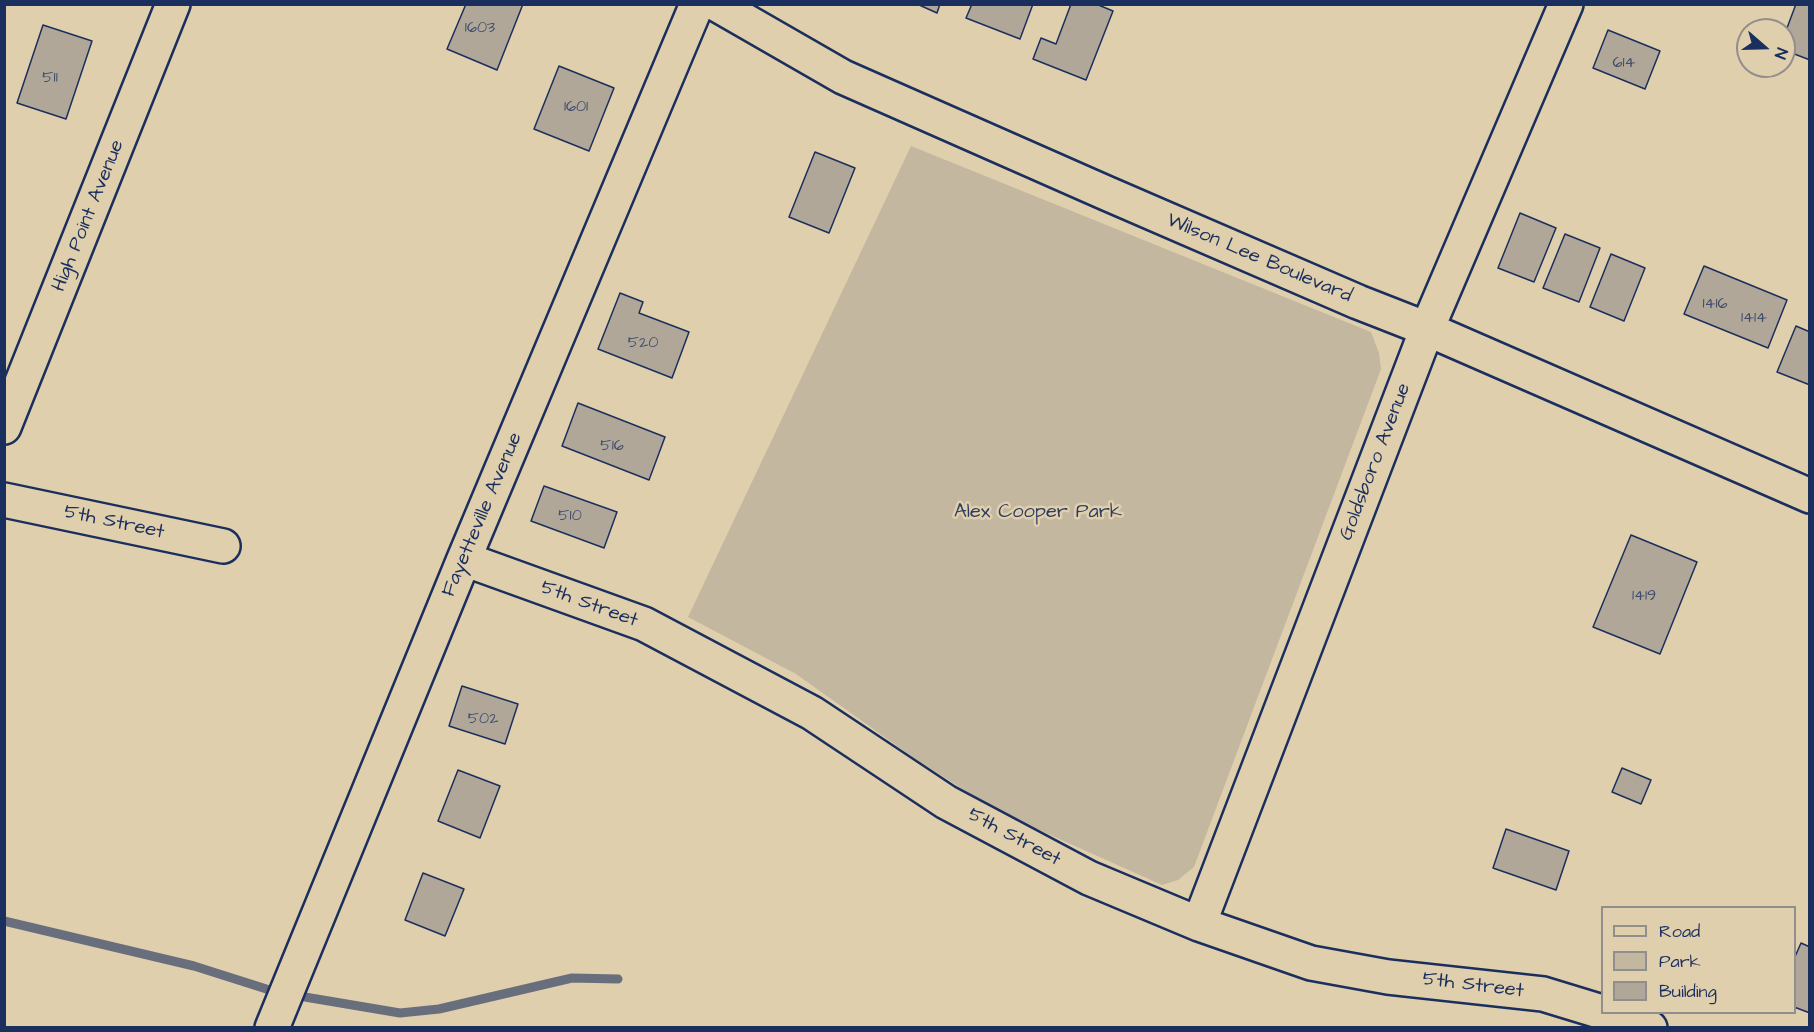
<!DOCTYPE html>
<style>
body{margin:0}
#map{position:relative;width:1814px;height:1032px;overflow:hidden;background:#e0cfac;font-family:"Architects Daughter",sans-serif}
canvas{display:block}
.frame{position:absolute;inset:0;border:6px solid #1b2f5e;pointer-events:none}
.legend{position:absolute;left:1601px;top:906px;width:195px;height:108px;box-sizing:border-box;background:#e0cfac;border:2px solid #918f8d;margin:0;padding:8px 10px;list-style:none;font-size:18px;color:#1b2f5e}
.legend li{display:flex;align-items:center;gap:12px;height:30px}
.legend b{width:30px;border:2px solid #918f8d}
.north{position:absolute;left:1736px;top:18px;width:60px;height:60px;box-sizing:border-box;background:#e0cfac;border:2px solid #918f8d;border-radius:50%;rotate:110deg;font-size:16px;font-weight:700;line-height:24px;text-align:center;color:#1b2f5e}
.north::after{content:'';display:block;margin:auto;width:21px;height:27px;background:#1b2f5e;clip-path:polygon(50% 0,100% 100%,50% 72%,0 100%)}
</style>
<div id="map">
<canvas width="1814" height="1032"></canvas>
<div class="frame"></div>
<ul class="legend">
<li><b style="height:8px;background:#e0cfac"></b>Road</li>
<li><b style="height:16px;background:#c3b7a0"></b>Park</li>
<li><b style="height:16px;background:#b0a798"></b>Building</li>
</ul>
<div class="north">N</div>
</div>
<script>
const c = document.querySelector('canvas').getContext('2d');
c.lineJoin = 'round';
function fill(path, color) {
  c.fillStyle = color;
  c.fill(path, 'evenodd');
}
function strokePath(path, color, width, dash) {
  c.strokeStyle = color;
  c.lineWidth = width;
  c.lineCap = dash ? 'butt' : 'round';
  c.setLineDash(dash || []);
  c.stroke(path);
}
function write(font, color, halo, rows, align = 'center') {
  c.font = font + ' "Architects Daughter",sans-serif';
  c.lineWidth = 5;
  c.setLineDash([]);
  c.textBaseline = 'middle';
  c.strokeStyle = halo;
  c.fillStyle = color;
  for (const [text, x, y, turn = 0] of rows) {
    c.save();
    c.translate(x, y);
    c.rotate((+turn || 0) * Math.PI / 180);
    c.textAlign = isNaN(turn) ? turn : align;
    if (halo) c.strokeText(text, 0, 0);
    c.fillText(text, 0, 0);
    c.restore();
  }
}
fill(new Path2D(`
 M911 146 1371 332 1379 353 1381 369 1194 867 1178 880 1162 885 997 811 914 758 796 674 688 617Z`), '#c3b7a0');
strokePath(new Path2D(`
 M4 921 194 966 279 993
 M293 995 400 1013 439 1009 572 978 618 979`), '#696e7d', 9);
const building = new Path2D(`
 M466 4H523L497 70 447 49Z
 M917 4H940L937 13Z
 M972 4H1033L1020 39 966 18Z
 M1071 4H1096L1113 11 1086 80 1033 59 1041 38 1056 44Z
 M1796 4H1810V60L1784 50V36Z
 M43 25 92 41 66 119 17 103Z
 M1608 30 1660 51 1645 89 1593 68Z
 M559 66 614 88 589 151 534 129Z
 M815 152 855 168 829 233 789 217Z
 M1520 213 1556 228 1534 282 1498 268Z
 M1565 234 1600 248 1579 302 1543 288Z
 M1611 254 1645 268 1624 321 1590 307Z
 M1704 266 1787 300 1768 348 1684 314Z
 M620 293 643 302 639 313 689 332 672 378 598 349Z
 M1796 326 1810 332V385L1777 372Z
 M578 403 665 437 649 480 562 446Z
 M544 486 617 512 604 548 531 521Z
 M1631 535 1697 562 1660 654 1593 627Z
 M462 686 518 704 505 744 449 726Z
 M1622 768 1651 780 1641 804 1612 792Z
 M458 770 500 786 480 838 438 821Z
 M1506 829 1569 851 1556 890 1493 868Z
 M423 873 464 889 445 936 405 920Z
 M1801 943 1810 947V1013L1794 1007V959Z`);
fill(building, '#b0a798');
strokePath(building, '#1b2f5e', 1.5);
const minor = new Path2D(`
 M716 4 843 77 1106 193 1358 302 1427 329 1810 496
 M4 427 173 4
 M4 500 223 546
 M464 559 644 624 812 713 946 802 1089 878 1199 924 1311 963 1388 977 1543 994 1602 1012
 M1199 924 1427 329 1566 4
 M1604 1012 1650 1028
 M272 1028 464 559 697 4`);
strokePath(minor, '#1b2f5e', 38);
strokePath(minor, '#e0cfac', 33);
write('16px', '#404d6c', null, [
 ["1603",480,29],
 ["614",1624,64],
 ["511",50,79],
 ["1601",576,108],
 ["1416",1715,305],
 ["1414",1754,319],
 ["520",643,344],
 ["516",612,447],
 ["510",570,517],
 ["1419",1644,597],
 ["502",483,720]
]);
write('20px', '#1b2f5e', '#e0cfac', [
 ["High Point Avenue",89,216,-68],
 ["Wilson Lee Boulevard",1259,259,23],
 ["Goldsboro Avenue",1376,462,-69],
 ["Fayetteville Avenue",483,515,-67],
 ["5th Street",114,523,12],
 ["5th Street",589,605,20],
 ["5th Street",1014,838,28],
 ["5th Street",1473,986,7]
]);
write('20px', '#2c3d65', '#e0cfac', [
 ["Alex Cooper Park",1038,513]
]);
</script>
